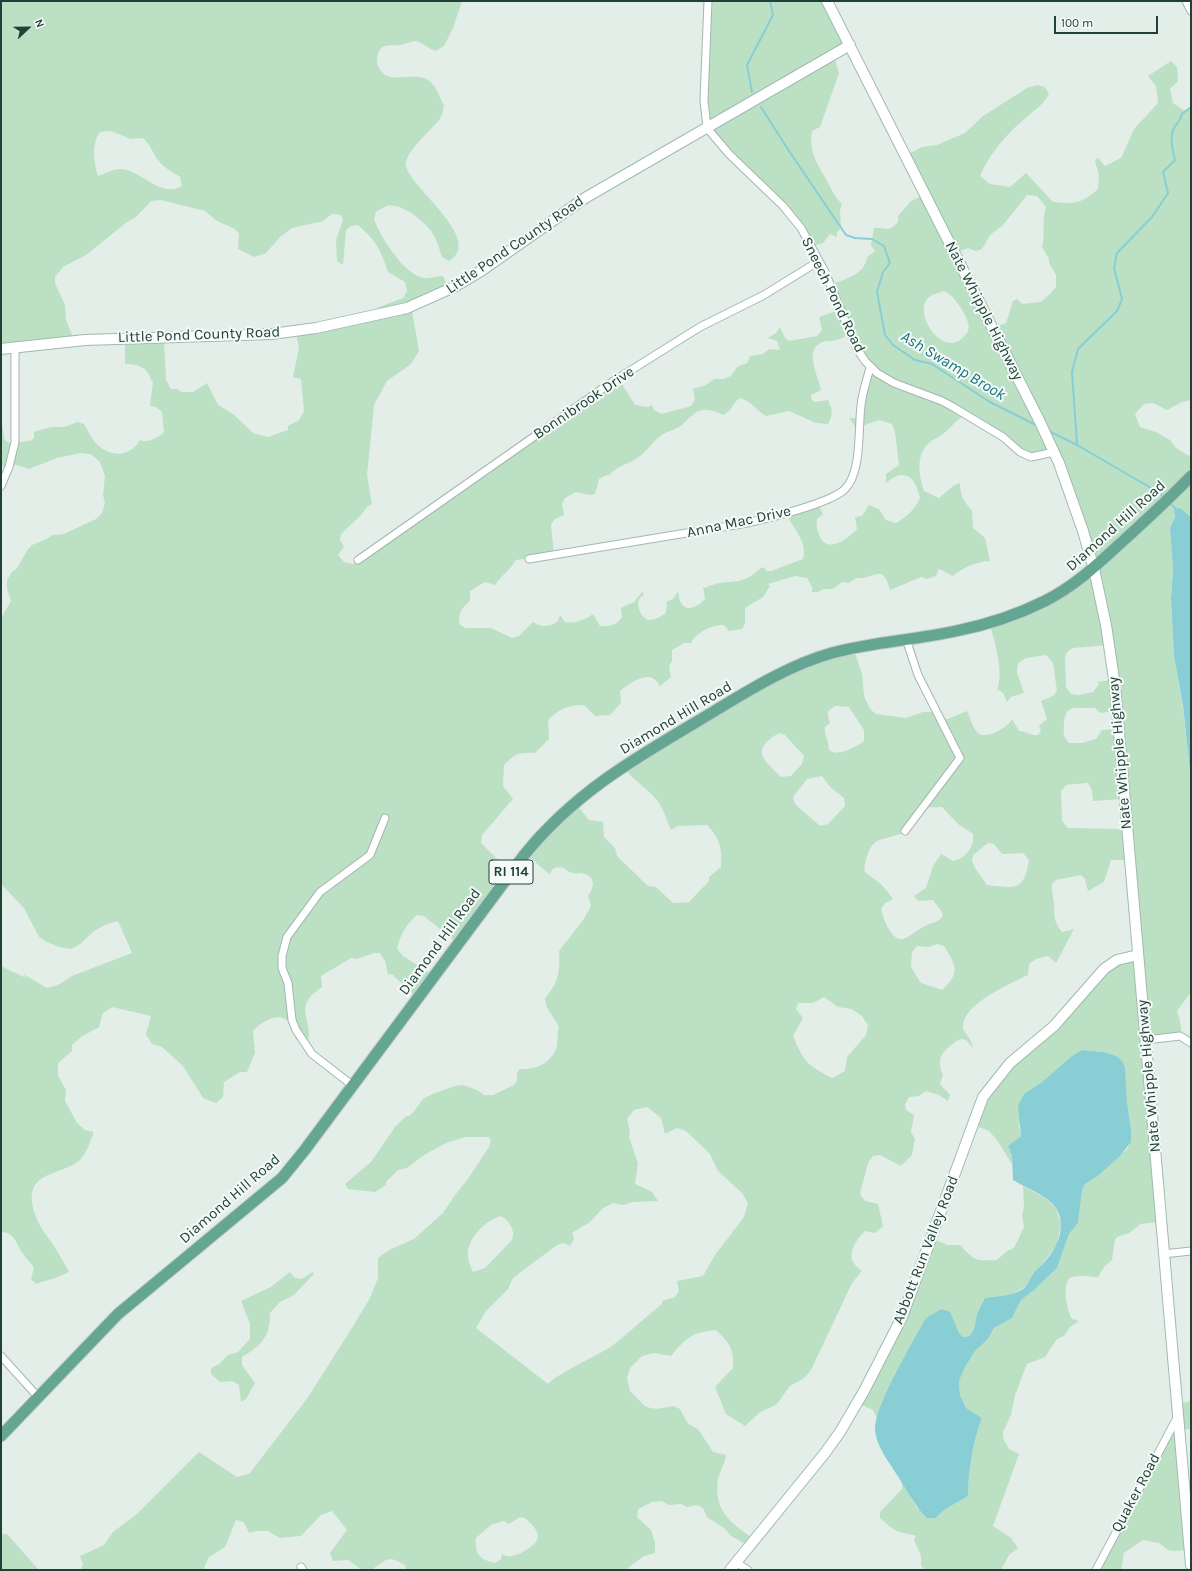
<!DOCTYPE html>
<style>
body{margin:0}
#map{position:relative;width:1192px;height:1571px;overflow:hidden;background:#e3eee9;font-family:Karla,sans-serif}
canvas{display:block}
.frame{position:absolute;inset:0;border:2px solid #224037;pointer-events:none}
.north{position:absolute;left:8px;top:8px;width:40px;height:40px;-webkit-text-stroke:3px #f4faf7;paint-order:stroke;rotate:68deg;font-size:11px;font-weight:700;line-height:16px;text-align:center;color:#224037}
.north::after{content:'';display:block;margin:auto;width:14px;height:18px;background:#224037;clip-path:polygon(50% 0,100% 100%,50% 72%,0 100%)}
.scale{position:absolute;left:1054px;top:16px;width:104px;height:18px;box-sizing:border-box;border:2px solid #224037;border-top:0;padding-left:5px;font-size:12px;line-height:14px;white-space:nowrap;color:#224037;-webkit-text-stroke:3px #f4faf7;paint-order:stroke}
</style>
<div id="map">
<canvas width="1192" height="1571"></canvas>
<div class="frame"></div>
<div class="north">N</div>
<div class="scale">100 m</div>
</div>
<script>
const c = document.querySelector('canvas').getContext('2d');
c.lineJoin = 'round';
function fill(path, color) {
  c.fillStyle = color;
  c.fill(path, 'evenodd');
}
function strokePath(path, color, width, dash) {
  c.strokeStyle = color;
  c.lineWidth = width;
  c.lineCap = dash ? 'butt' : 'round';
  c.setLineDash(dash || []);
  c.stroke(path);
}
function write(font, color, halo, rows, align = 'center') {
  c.font = font + ' Karla,sans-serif';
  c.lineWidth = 4;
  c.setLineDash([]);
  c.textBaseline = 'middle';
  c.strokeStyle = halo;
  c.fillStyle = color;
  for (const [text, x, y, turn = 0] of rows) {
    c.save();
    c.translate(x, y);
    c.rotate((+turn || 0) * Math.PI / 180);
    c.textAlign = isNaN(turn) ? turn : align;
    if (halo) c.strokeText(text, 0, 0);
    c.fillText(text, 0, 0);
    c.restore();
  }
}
fill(new Path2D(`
 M1 1H462L453 28 444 46 435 51C428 48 423 43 416 41 411 41 406 44 401 45 394 46 383 43 379 51 374 62 379 74 391 77 403 79 416 73 428 80 436 84 440 98 444 106 443 110 442 116 439 120 431 130 403 154 406 166 411 189 485 240 449 261L442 257C439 249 438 242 433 234 427 223 401 202 387 206 384 207 379 210 376 212L374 219C380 236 404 275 424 278 429 279 437 276 443 276L449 289 412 311 419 351 411 364 387 381 374 405 367 475 372 504 367 507 360 516 341 534 340 540 344 547 338 555 344 562 353 564 619 379 635 405 648 407 652 405 654 410 662 414 691 406 695 399 693 389 706 385 714 379H723L731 376 737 367 747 363 750 356 763 354 769 349 780 350 777 341 768 338 776 333 780 327 785 338 789 341 817 336 822 330 819 317 839 310 830 285C844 279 865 275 867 257L875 251 871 245 874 228C885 226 888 234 898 222V216L911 201 924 195 904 156 922 147 937 145 965 133 983 116 1027 88 1037 85 1045 87 1049 94C1043 106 1030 113 1021 122 1004 137 989 155 980 176L990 184 1010 187 1026 173 1053 202C1074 204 1082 204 1098 189L1099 176 1095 160 1098 158 1105 166 1121 158 1134 129 1158 103 1156 86 1148 76 1171 61 1177 67 1178 81 1170 89 1173 103 1183 110 1191 109V400L1182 402 1167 410 1153 403 1144 404 1135 414 1140 427 1156 432 1170 440 1176 448 1191 457V517L1180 508 1174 514 1175 518 1170 528 1173 569 1171 599 1174 656 1183 709 1191 781V992L1177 1011 1180 1021 1182 1035 1144 1043 1159 1222 1141 1224 1129 1233 1117 1237 1115 1240 1112 1260 1104 1267 1098 1277C1091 1277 1077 1274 1070 1278 1062 1284 1067 1312 1072 1319L1079 1321 1070 1327 1064 1336 1057 1339 1045 1357 1027 1364 1015 1395 1011 1415 1003 1432V1438L1009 1449 1019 1454 993 1526 1011 1538 1018 1548 1009 1555 1001 1570H924L921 1565V1556L914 1540 916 1536C909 1533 905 1534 900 1532 892 1530 886 1523 880 1518V1512L902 1489V1482L917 1508 936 1518 944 1510 968 1496C968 1473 973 1440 982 1418L966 1408 960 1395 959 1381 965 1367 975 1351 988 1339 994 1328 1012 1318 1021 1300 1034 1290 1057 1268 1069 1234 1078 1222 1082 1191 1085 1184 1098 1176 1128 1148 1131 1130 1116 1056 1104 1052 1082 1050 1072 1056 1042 1082 1024 1094 1019 1127 1021 1136 1008 1146 1012 1156V1164L997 1140 989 1131 972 1124 987 1087 1040 1038 1102 970 1135 957 1128 860H1111L1104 882 1088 891 1085 879 1081 875 1056 880 1052 884C1051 891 1054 898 1054 904 1055 918 1053 920 1062 932L1074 929 1056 963 1048 956 1036 959 1029 964 1028 975C1010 984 967 1002 963 1024 961 1032 972 1037 973 1048L966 1040 960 1039C944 1049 935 1057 943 1075L940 1084 950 1095 948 1101 939 1095 926 1091 919 1096 909 1097 905 1105 906 1110 914 1115 911 1132 915 1139 912 1155 901 1166 880 1155 873 1156 868 1163 860 1194 865 1201 878 1204 883 1226 875 1233 865 1231C858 1238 848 1251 853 1262 855 1265 859 1269 862 1271L852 1283 811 1370 804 1378 790 1386 776 1405 760 1412 745 1426 726 1414 715 1387 733 1368C734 1348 730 1344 716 1330 692 1332 686 1338 671 1356L654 1353 642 1356 630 1368 627 1378 630 1391 646 1407 657 1409 673 1406 680 1409 688 1424 698 1429 713 1452 726 1455C725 1463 720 1471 718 1479 713 1511 731 1523 754 1539L749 1546 731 1536 724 1528 707 1517 703 1508 697 1505 687 1507 681 1504 669 1505 661 1501 652 1502 638 1509 637 1517 651 1530 655 1542V1553L644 1556 625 1570H406L405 1565C388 1555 386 1559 372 1570H362L348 1560 333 1561 330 1553 347 1530 332 1511 321 1515 301 1536 280 1538 268 1531H257L249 1533 244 1522 236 1520 225 1547 209 1557 203 1570H81L83 1564 80 1556 104 1545 113 1532 137 1514 199 1452 237 1477 249 1474 306 1400 352 1328 370 1298 378 1278V1258L389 1250 414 1239 443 1213 455 1195 468 1179 489 1147 491 1140 489 1137H465L446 1143 424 1155 407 1168 398 1170 386 1182V1185L375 1192 348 1189 345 1184 371 1162 395 1127 406 1116H409C416 1111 418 1105 423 1099 426 1096 457 1084 462 1085 468 1086 481 1091 484 1095H493L514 1085 517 1081V1073L520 1069C537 1070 552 1063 557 1046 558 1039 557 1033 559 1027 554 1015 546 1012 545 998 559 983 560 971 559 951L584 919 591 906 588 896C596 885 595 875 580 873 578 873 575 874 573 873 570 873 565 869 562 867L554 868 549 874 525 853 576 804 589 820 603 822 604 837 615 848 617 856 648 886 656 887 673 903 689 902 709 881V877L721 867C722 848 720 838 707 825L678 826 671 830C667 821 663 807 656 799 646 787 634 781 625 769L812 661 854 650 862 674 864 696 870 709 876 714 906 718 923 712H936L939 717 948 719 967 711C970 718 973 729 979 734 987 739 1009 727 1012 719L1019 731C1026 731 1031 736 1038 735L1041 731 1039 726 1047 719 1041 701 1053 696 1057 691 1053 663 1046 655 1026 658 1018 663 1017 672 1024 693 1011 697 1007 702 1003 693 997 689C1004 675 995 641 990 626L1093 570 1054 453 1030 457 966 414C957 420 951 427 943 434 939 438 933 439 930 442 915 454 919 476 924 491L939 498 953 486 960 483C960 496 964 501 972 511L973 528 985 538 990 561C978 561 962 568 953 576L939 569 936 576 927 579 921 577 890 590C882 561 875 580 856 578L849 583 842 582 833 589H824L818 592H812V587L807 578 795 576 768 584 770 586 763 597 745 608V624L742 629 729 631 724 625C713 624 695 633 691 643H684L672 650V661L669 666 671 677 660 686C650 667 631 683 620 691L621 703 610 715 595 716 584 705C568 705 559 709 548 720L549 739 535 753C518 752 515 754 504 765L503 786 513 799 482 835 481 843 496 858 512 867 456 942 424 916 417 915C407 923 399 937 397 949L403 956 432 975 414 995 393 975 388 974 385 961 380 953H374L357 959 351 958 321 976 322 987C291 1008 314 1017 308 1043L303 1040 296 1039C294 1034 293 1027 290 1024 280 1009 261 1022 253 1031L255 1053 247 1072H240L224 1082 223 1097 216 1103 203 1098 183 1066 162 1047 152 1044 146 1034 151 1016 112 1007 103 1013 99 1027 81 1037 72 1045V1051L58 1063V1076L66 1090 65 1101 77 1123 85 1130 93 1132V1135C89 1144 85 1158 76 1163 53 1177 22 1173 35 1214 38 1224 44 1232 50 1240 57 1250 63 1261 69 1272 58 1278 47 1280 36 1284L31 1279 34 1268C31 1263 27 1260 24 1255 17 1247 15 1231 1 1232V966L26 978 23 974 47 988 58 985 72 976 132 953 118 921 107 924 94 931 80 944 71 949 59 947 45 941 39 937 24 908 1 884V618L11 601 7 589V580L12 572 17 568 28 549 32 545 47 539 52 535 64 534 96 519 102 513 105 503 103 495 105 476 100 462 91 454 80 453 57 458 29 469 16 465 1 467V415L4 439 9 443 30 441 34 438V432L51 427H64L78 422 84 424C88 430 90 436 94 441 107 457 129 459 140 440 148 443 158 438 164 432L162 412 156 407 150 406 153 382 151 380C148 367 137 364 125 364V342L164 341 166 380 171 389H178L181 392H193L207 383 218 405 233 414 253 433 268 437 288 430V426L299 420 304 411 301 379 293 377 299 348 296 333 368 317 379 307 403 298 407 291 405 282 388 272C380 248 377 242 358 225L351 226 346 230 343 265 337 261 336 240 343 220 341 215 332 214 323 221 292 228 280 237 266 253 254 257 238 249 239 234 235 229 217 221 205 211 161 200 151 201 136 217 127 222 86 255 63 267 55 277V283L65 305 66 320 75 342 1 350ZM111 131 131 139 143 138C150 144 152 151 157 159 163 167 172 172 180 177L182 186C161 198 143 172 122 169 115 168 105 174 98 176 94 162 91 145 100 132ZM1027 195 1037 196 1046 207C1041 222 1046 232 1042 247L1049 259V263L1056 275V287L1050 294 1041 302 1022 304 1017 299 1013 301 1006 323 992 328 955 253 968 248 976 251 982 249 990 235 1003 225ZM944 291C953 293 973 322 968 331 948 365 913 317 927 299 931 294 939 293 944 291ZM849 335 867 370 856 418H849L856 428 879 420 892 424 895 432 899 465 886 474V483C905 466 916 478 920 498 914 510 908 516 896 523L886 520 879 509 869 505 862 516 855 517 857 529C847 540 825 555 819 534 817 529 816 525 817 519L823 514 817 502 787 515C794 530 808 542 803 559L771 571H767L763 567C754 572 753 577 742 580 727 584 721 580 705 588L703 587 705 599C700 605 687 613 682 604 679 601 679 595 678 591L673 599 666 602 667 607 665 614C661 616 655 620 650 620 642 620 636 606 639 599 641 597 643 596 644 594L642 592 634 602 621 608 622 617C617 625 609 627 600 626L593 614C585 620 574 624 565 622L560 615 558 621C549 627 542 628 533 622L519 636 512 638 491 628H466L460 625C457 615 462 607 470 601V591L485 582 495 585C502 575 510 570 516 560L554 555 551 524 555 519 564 515 562 504 565 498 576 492 590 495 595 494 599 479 607 475H609C618 465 630 464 640 456 647 451 653 442 659 437 666 431 677 430 683 424 689 418 695 411 703 410 710 409 717 412 723 415 732 411 733 402 740 398 752 402 755 409 766 416L789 411 816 423 828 424C833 414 833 411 828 400L814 402 811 398V395L821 390C818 374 802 348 825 341 829 340 827 342 831 341 837 341 844 337 849 335ZM1108 645 1113 680 1097 682 1099 684 1093 692 1079 695 1071 694 1066 687 1065 658 1067 652 1073 648ZM835 706 849 707 864 730V741C858 746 835 759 829 749 828 747 829 745 828 743 827 737 824 734 825 727L830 723 828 717V711ZM1074 708H1095L1100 713 1115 711 1116 729 1102 730 1096 739 1082 743H1069L1064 736C1064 726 1062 710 1074 708ZM779 733 785 735 804 756 802 764 791 776 781 777C763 759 750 750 779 733ZM822 776 830 787 844 798 845 806 828 824 820 826 795 804 793 797 807 779ZM1088 783 1092 790 1093 801 1123 799 1124 829 1068 828 1062 821 1061 791 1066 785ZM942 807 958 824 973 834C975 847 965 859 953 861L941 854 933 866 926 888 914 896 918 901 933 900 942 912 943 916C938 923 932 922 925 926 917 930 911 936 903 939 891 942 883 917 881 909L885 903 893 899 882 885 865 872C863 865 869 845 877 841 882 839 894 836 901 834L917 808ZM988 843 994 844 1002 854 1023 853 1029 860C1024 892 1015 888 987 885L975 868 972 861 973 855ZM937 944 944 946C956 965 961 973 942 990L921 983 911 967 912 952 917 946 929 947ZM824 997 838 1007 852 1009 862 1016 868 1025 866 1035 847 1057 845 1071 832 1078C807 1065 804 1062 793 1036L803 1018 796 1009 798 1003H813ZM647 1107 661 1118 665 1134 677 1128 686 1131 710 1154 718 1171 742 1193 748 1203 744 1217 715 1255 703 1276 677 1281 679 1291 675 1297 662 1301V1304C644 1318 627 1335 609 1348 596 1356 555 1375 548 1384L476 1328 486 1311 508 1289 513 1278 557 1245 564 1243 570 1246 574 1239 572 1233 590 1222 603 1208 613 1203 623 1205 633 1202 658 1201 652 1192 635 1184 638 1164 629 1136 630 1131 627 1119 634 1110ZM501 1216C509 1221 516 1230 512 1240L485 1268 473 1272C471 1267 468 1261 468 1256 467 1238 485 1221 501 1216ZM520 1517 525 1518C530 1523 537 1528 538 1536 538 1545 520 1555 511 1556 508 1557 504 1555 502 1554L501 1559 495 1563C480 1560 474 1553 476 1538L491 1525 503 1521 509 1524Z
 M709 1H824L847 46 834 56 839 73 820 127 812 131C808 151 818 165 827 181 832 190 834 196 842 204L840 210 841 228 837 232V237L830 234 823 243 810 247 788 214 709 132 705 110Z
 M1023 1186 1048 1200 1056 1208 1061 1224 1057 1244 1041 1266 1033 1273 1027 1286 1009 1295 985 1298 977 1314 974 1329 971 1336 963 1337 959 1333 949 1312 877 1418 873 1410 857 1403 876 1369 930 1238 948 1245H960C975 1261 975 1261 997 1260L1007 1251 1014 1248 1024 1227 1022 1214 1024 1208Z
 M290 1272 295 1278 301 1279 313 1272 314 1274 294 1295 280 1302 270 1313C270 1337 262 1345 242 1357V1365L255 1383 246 1399 241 1402 239 1385 232 1381 220 1382 211 1374V1368L219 1364 228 1355 238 1352 250 1339V1324L241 1301 271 1287Z
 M1191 1398V1429L1180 1430 1188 1550 1174 1551 1168 1550 1159 1543 1143 1540 1124 1553 1121 1570H1093L1151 1457 1173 1422 1176 1403 1189 1402Z
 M1 1534H7L39 1570H1Z`), '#bbe0c4');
fill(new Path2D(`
 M1180 508 1191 517V781L1183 706 1174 656 1171 599 1173 569 1170 528 1175 518 1174 509Z
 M1082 1050 1104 1052 1116 1056 1122 1061 1125 1068 1127 1103 1131 1130V1142L1120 1156 1098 1176 1085 1184 1082 1191 1078 1223 1069 1234 1057 1268 1034 1290 1021 1300 1012 1318 994 1328 988 1339 975 1351 965 1367 959 1381 960 1395 966 1408 982 1418C973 1440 968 1473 968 1496L944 1510 936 1518H927C915 1506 908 1492 899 1478 890 1463 876 1447 875 1429 875 1405 912 1344 924 1321L929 1316 942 1309 950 1312 959 1333 963 1337 970 1336 974 1329 977 1314 985 1298C998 1296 1012 1296 1023 1289 1029 1285 1029 1279 1033 1274 1035 1270 1039 1268 1042 1265 1056 1250 1068 1228 1056 1208 1050 1197 1024 1187 1013 1180L1012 1156 1008 1146 1021 1136 1018 1106 1024 1094 1042 1082 1072 1056Z`), '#89cdd5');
strokePath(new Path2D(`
 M752 92 747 65 773 15 770 1
 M761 107 789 151 846 235 855 238 872 239 884 246 890 263 883 272 877 292 885 335 893 345 915 360 932 364 990 402 1038 426
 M1049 431 1077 445 1158 492 1165 498
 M1077 444 1072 372 1078 349 1117 311 1122 299 1114 268 1117 253 1152 217 1168 193 1163 172 1175 160C1173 151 1169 137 1174 128 1177 122 1181 121 1182 114L1191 107
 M1169 502 1177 510`), '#89cdd5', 2);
const street = new Path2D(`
 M708 1 704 100 707 128 729 154 783 206 801 228 825 272 856 347 865 361 877 373 894 383 942 401 953 407 1003 437 1020 452 1031 457 1054 452
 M1186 1 1191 11
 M1 486 9 467 15 442V348
 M529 559 747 523C769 518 831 503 845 489 862 472 858 429 861 406 862 393 867 380 870 367
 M358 560 612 382 700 327 764 295 819 261
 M905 831 960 758 918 675 906 639
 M1146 1040 1180 1036 1191 1043
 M352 1085 312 1054 296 1030 292 1020 288 983 282 968V956L287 937 320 892 370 855 385 818
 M1163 1254 1191 1251
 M1 1356 39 1398
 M737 1563 748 1570
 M301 1567 303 1570
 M1096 1570 1178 1416`);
const secondary = new Path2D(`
 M827 1 1039 420 1059 463 1083 531 1094 569 1106 625 1115 686 1191 1565
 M1 349 85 340 272 334 316 328 407 308 454 287 481 271 585 198 850 45
 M730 1570 825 1453 840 1432 864 1391 902 1317 983 1097 1010 1063 1054 1026 1104 969 1117 960 1138 955`);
const primary = new Path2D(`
 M1 1436 118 1314 282 1178 304 1151 525 854C575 793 632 760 698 721 740 696 785 666 832 653 872 642 915 640 956 631 986 625 1017 615 1045 601 1075 586 1098 564 1123 541 1146 520 1169 499 1191 476`);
strokePath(street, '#a5b6b0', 9);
strokePath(secondary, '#a1bab0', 12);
strokePath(primary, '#c1cac7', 13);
strokePath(street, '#fff', 7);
strokePath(secondary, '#fff', 10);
strokePath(primary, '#65a693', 11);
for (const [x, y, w] of [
 [511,872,44]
]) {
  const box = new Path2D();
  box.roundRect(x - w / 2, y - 12, w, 24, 3);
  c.fillStyle = '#f4faf7';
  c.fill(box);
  strokePath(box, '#224037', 1);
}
write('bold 14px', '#224037', null, [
 ["RI 114",511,872]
]);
write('15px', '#224037', '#f4faf7', [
 ["Little Pond County Road",515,245,-34],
 ["Sneech Pond Road",833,295,64],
 ["Nate Whipple Highway",984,311,63],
 ["Little Pond County Road",199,335,-2],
 ["Bonnibrook Drive",584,403,-34],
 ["Anna Mac Drive",739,522,-12],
 ["Diamond Hill Road",1116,526,-42],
 ["Diamond Hill Road",676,718,-31],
 ["Nate Whipple Highway",1120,753,-95],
 ["Diamond Hill Road",440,942,-54],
 ["Nate Whipple Highway",1149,1076,-95],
 ["Diamond Hill Road",230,1199,-41],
 ["Abbott Run Valley Road",926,1250,-69],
 ["Quaker Road",1136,1493,-62]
]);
write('italic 16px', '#187380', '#f4faf7', [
 ["Ash Swamp Brook",953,366,31]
]);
</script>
